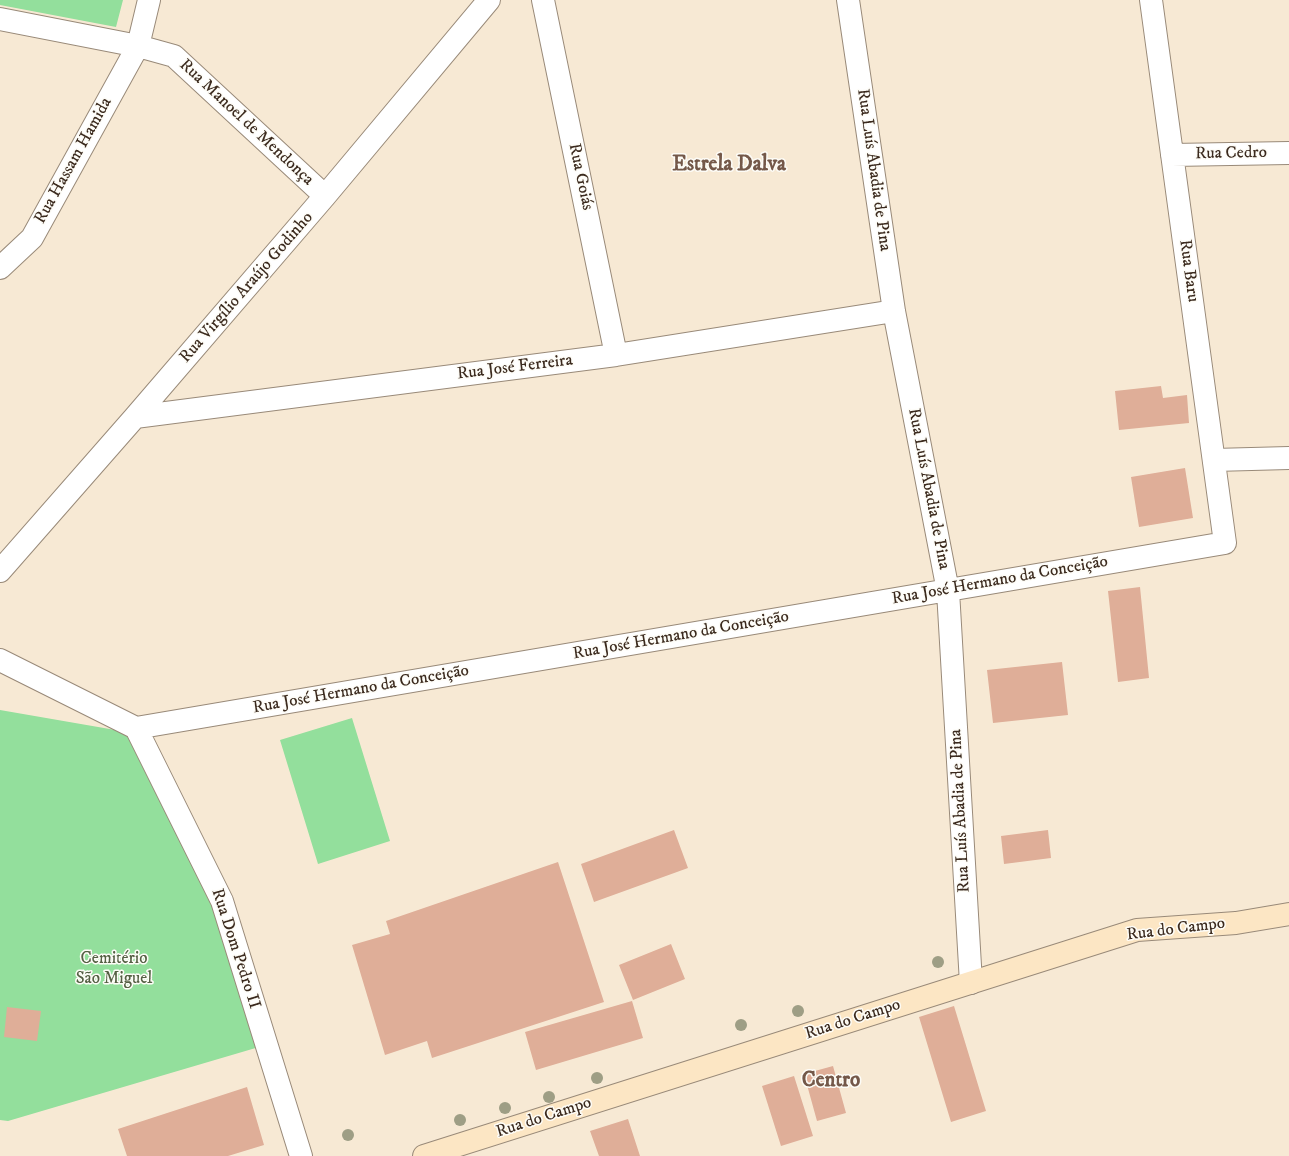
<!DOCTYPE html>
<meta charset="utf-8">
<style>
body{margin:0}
canvas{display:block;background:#f7e9d4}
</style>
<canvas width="1289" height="1156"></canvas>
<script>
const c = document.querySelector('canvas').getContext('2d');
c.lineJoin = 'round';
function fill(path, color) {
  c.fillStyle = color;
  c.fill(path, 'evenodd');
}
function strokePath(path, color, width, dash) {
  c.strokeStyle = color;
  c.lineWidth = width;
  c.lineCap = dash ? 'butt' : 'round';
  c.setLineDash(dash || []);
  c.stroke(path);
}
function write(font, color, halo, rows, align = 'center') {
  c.font = font + ' "IM FELL DW Pica",serif';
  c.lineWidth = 3;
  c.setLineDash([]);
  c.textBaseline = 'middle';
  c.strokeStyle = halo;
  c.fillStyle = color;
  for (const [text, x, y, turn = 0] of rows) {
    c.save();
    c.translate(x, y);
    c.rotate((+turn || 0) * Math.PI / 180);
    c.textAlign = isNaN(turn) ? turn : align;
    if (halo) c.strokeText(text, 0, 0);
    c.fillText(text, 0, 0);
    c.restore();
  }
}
fill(new Path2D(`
 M0 0H123L116 27 0 5Z
 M0 710 127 732 214 904 259 1047 8 1121 0 1120Z
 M352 718 390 841 318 864 280 740Z`), '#93df9c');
fill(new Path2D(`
 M1161 386 1163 398 1187 395 1189 423 1119 430 1115 391Z
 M1185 468 1193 518 1139 527 1131 477Z
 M1140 587 1149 678 1118 682 1108 591Z
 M1062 662 1068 715 993 723 987 670Z
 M674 830 688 868 594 902 581 864Z
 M1048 830 1051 858 1004 864 1001 836Z
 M558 862 604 1002 432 1058 427 1041 385 1055 352 945 390 934 386 921Z
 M671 944 685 979 633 1000 619 965Z
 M632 1001 643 1038 536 1070 525 1032Z
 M954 1006 986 1111 951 1122 919 1017Z
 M7 1007 41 1011 37 1041 4 1037Z
 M833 1066 846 1113 817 1121 804 1074Z
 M794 1076 813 1136 781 1146 762 1086Z
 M247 1087 264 1145 228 1156H127L118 1129Z
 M628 1119 640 1156H599L590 1131Z`), '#dfae98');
const street = new Path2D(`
 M543 0 616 355
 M848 0 894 311 948 591 971 983
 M0 19 138 46 174 56 325 196
 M1172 155 1289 153
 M0 268 32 238 138 46 149 0
 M135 417 616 355 894 311
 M1214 460 1289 458
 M0 571 135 417 325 196 489 0
 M0 660 136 728
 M136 728 1225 543 1151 0
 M136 728 222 901 301 1156`);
const secondary = new Path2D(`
 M424 1156 1137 930 1236 923 1289 914`);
strokePath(street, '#998a79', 24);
strokePath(secondary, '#998a79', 24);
strokePath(street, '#fff', 22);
strokePath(secondary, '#fce6c4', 22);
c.fillStyle = '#9e9e85';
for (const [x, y] of [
 [938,962],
 [798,1011],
 [741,1025],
 [597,1078],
 [549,1097],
 [505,1108],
 [460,1120],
 [348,1135]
]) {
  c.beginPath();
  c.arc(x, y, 6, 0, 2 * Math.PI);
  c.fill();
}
write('17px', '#3b2a1e', '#fdfcf7', [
 ["Rua Manoel de Mendonça",246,123,43],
 ["Rua Cedro",1231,154,-1],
 ["Rua Hassam Hamida",74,161,-61],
 ["Rua Luís Abadia de Pina",873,170,82],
 ["Rua Goiás",580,177,78],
 ["Rua Baru",1188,271,82],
 ["Rua Virgílio Araújo Godinho",247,288,-49],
 ["Rua José Ferreira",515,368,-7],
 ["Rua Luís Abadia de Pina",928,489,79],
 ["Rua José Hermano da Conceição",1000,581,-10],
 ["Rua José Hermano da Conceição",681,636,-10],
 ["Rua José Hermano da Conceição",361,690,-10],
 ["Rua Luís Abadia de Pina",961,811,-93],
 ["Rua do Campo",1176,930,-7],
 ["Rua Dom Pedro II",235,949,72],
 ["Rua do Campo",853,1020,-18],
 ["Rua do Campo",544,1118,-18]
]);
write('17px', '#556044', '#fdfcf7', [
 ["Cemitério",114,959],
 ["São Miguel",114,979]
]);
write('bold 21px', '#745849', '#fdfcf7', [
 ["Estrela Dalva",729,166],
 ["Centro",831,1082]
]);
</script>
